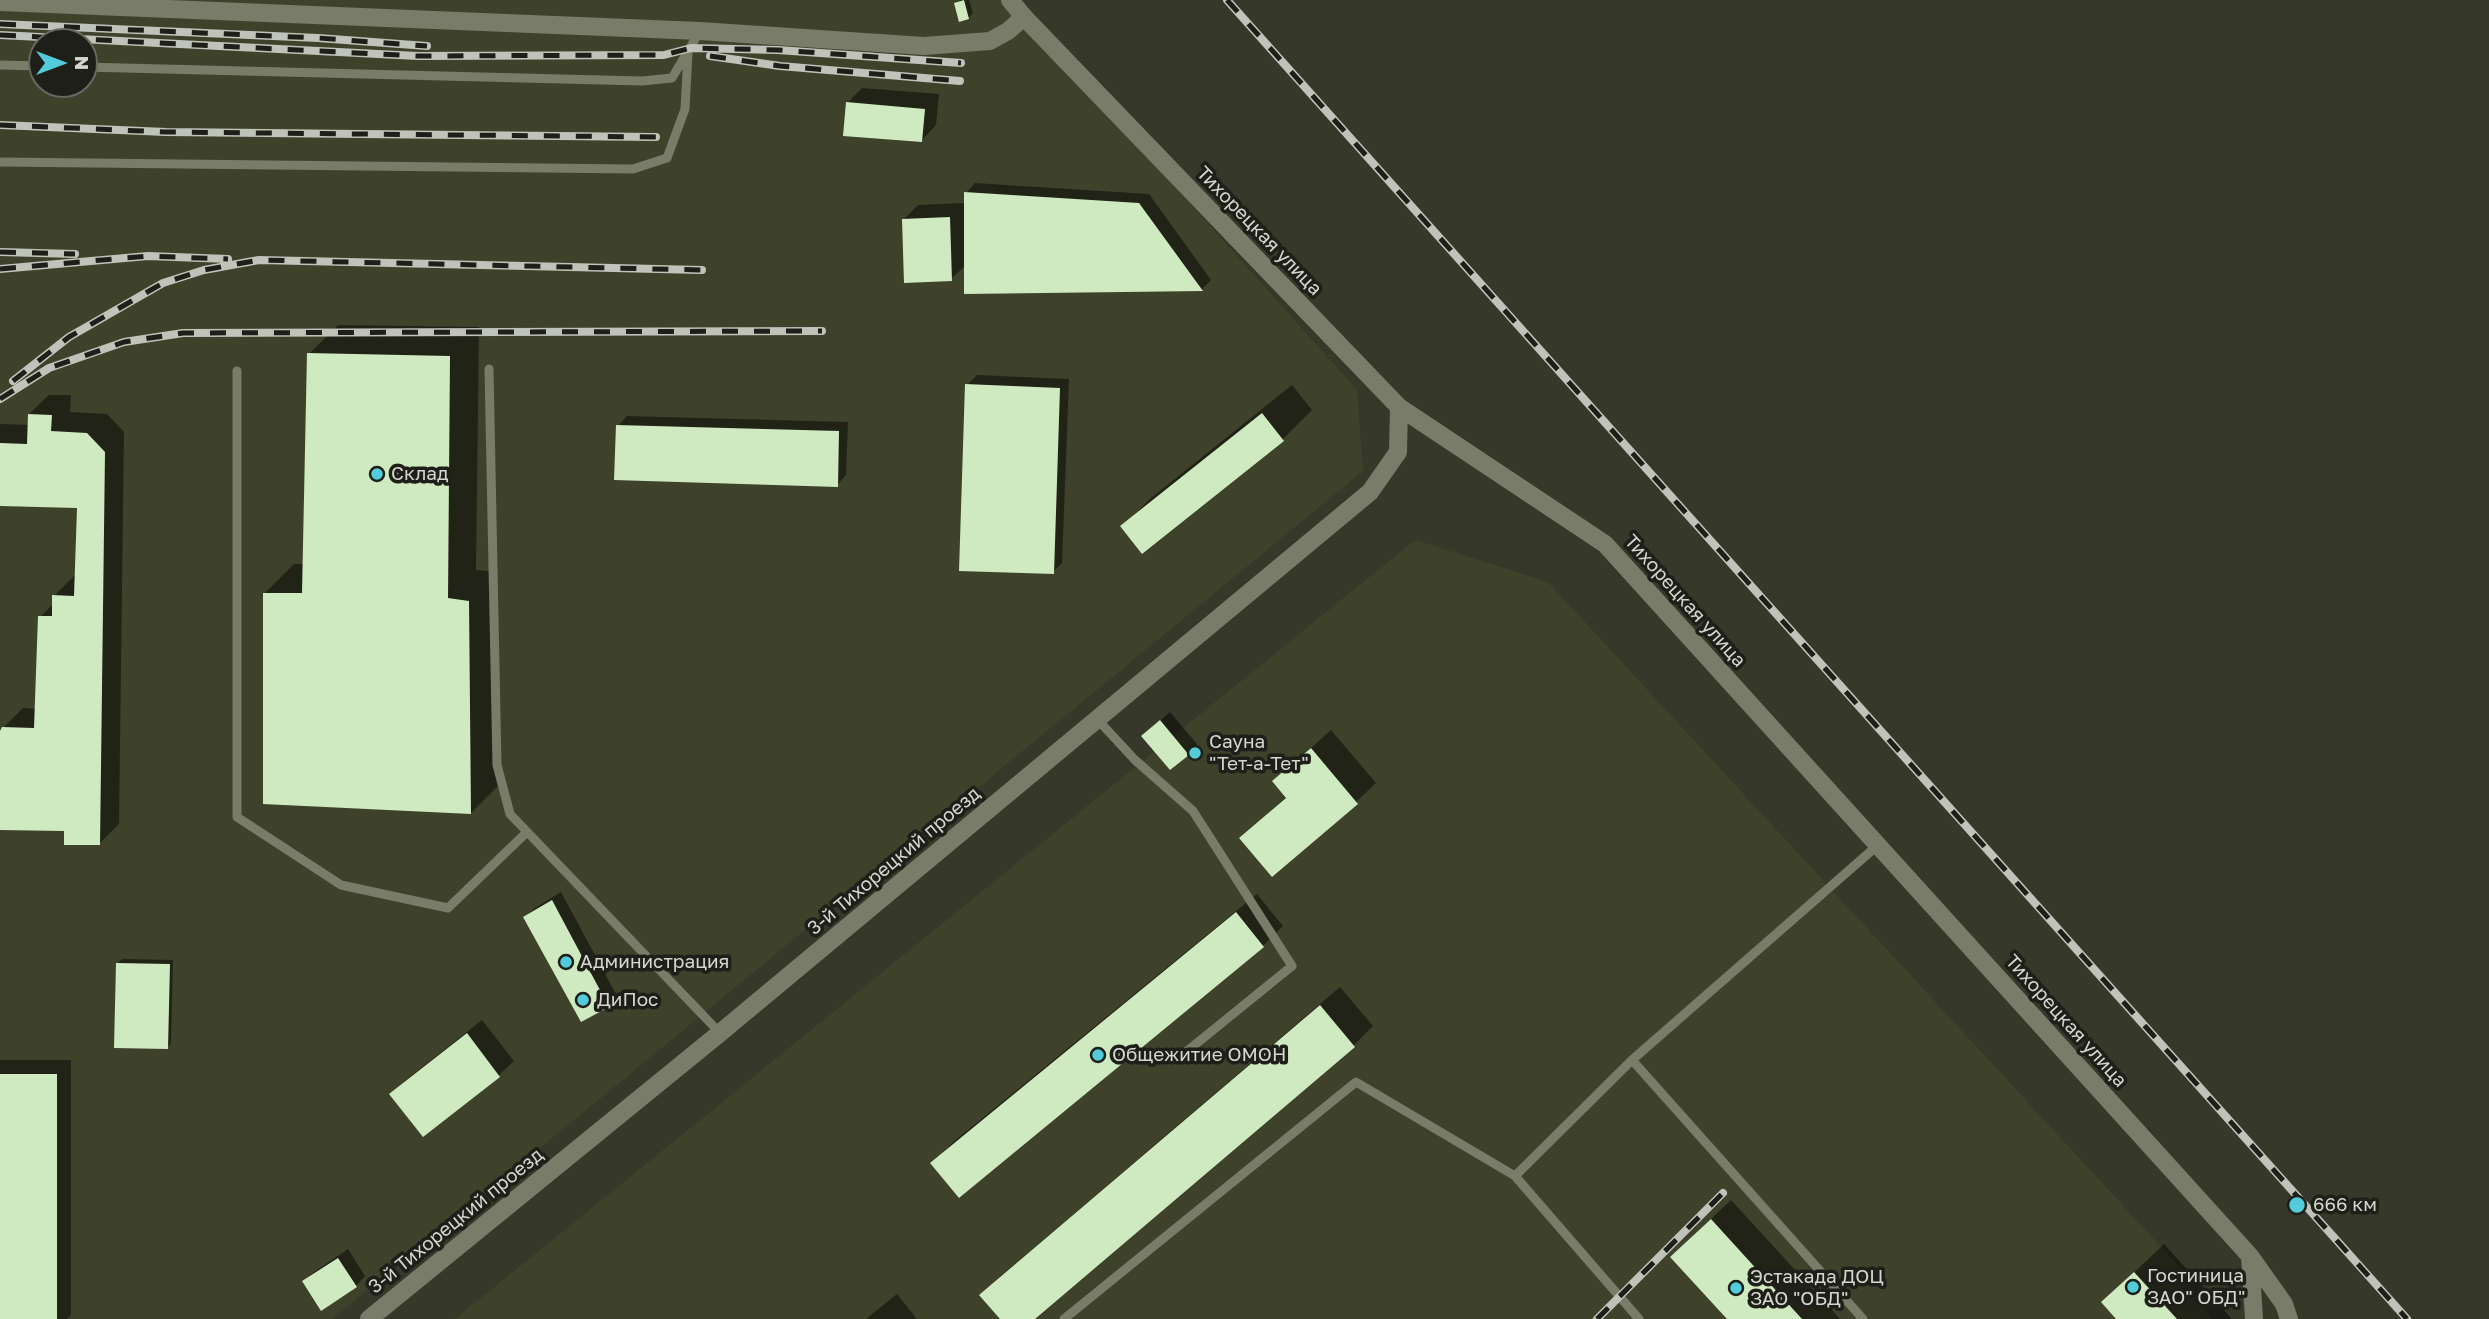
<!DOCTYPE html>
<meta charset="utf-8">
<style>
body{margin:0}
#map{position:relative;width:2489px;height:1319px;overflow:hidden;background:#363929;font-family:"Golos Text",sans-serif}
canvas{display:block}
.north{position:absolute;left:28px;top:28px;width:70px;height:70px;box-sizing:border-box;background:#1e1f18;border:2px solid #676960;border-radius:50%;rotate:90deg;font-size:19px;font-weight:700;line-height:28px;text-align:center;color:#d4d7cd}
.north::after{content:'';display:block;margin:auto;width:24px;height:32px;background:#53cbda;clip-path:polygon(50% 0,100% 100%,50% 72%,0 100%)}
</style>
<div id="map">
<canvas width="2489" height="1319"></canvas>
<div class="north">N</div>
</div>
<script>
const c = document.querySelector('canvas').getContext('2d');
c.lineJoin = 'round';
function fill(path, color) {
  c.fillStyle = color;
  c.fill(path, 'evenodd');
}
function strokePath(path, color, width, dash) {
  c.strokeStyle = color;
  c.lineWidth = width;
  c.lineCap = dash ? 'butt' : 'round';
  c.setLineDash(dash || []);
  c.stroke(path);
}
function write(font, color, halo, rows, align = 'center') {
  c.font = font + ' "Golos Text",sans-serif';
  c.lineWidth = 7;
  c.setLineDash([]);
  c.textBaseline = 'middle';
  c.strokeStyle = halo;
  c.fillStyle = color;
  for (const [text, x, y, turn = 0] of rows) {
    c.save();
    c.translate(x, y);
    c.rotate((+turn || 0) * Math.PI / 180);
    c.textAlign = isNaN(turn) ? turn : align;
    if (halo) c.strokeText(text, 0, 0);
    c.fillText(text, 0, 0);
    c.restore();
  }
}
fill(new Path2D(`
 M0 0H1008L1357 390 1363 471 332 1319H0ZM42 42H84V84H42Z
 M1415 540 1548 582 2176 1263 2211 1319H455Z`), '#3e422b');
fill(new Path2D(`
 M960 0H969L973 13 968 18 956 4Z
 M862 88 939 94 936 125 922 140 847 103Z
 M975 183 1149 194 1211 280 1202 289 965 292 966 265 951 279 904 219 918 205 966 203V193Z
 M338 325 479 327 476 570 497 572 500 784 471 813 265 593 294 564H305L309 354Z
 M977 375 1069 379 1062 563 1053 572 967 385Z
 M1292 385 1312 410 1283 439 1142 552 1122 527 1151 498Z
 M49 395H71L70 412 107 414 124 432 119 824 100 843 66 829 0 828V735L3 728 23 708 37 709 40 617 54 603V596L74 576H77L79 507 0 504V424L29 425V414Z
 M627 416 848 422 846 475 837 485 618 426Z
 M1170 712 1197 744 1171 768 1153 727Z
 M1331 730 1376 783 1356 802 1241 838 1287 796 1274 781Z
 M561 892 617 996 608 1005 525 917 535 908Z
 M1257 894 1283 926 1263 946 959 1195 933 1163 952 1143Z
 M122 959 173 960 171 1043 167 1048 118 963Z
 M1340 987 1373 1026 1354 1045 1032 1319H1002L982 1295 1001 1276Z
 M482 1020 514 1061 499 1075 423 1135 392 1094 406 1080Z
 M0 1060H71V1315L67 1319H0Z
 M1731 1200 1840 1319H1729L1692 1237Z
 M2164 1244 2232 1319H2118L2103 1302Z
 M348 1249 365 1276 356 1286 304 1281 314 1272Z
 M897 1294 917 1319H866Z`), '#0007');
fill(new Path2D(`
 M964 0 969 19 959 22 954 3Z
 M846 102 925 109 922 142 843 136Z
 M964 192 1139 203 1203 291 964 294Z
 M950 217 952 281 904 283 902 219Z
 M307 353 450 356 448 598 469 601 471 814 263 804V593H302Z
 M965 384 1060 388 1054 574 959 571Z
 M1262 413 1284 441 1142 554 1120 526Z
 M28 414 52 415 51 431 87 433 105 452 100 845H64V831L0 830V731L2 727 34 728 38 616H52V595L74 596 77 508 0 506V443L27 444Z
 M616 425 839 431 838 487 614 480Z
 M1160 720 1189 755 1170 770 1141 736Z
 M1311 748 1358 804 1272 877 1239 838 1286 798 1272 781Z
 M552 900 609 1007 581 1022 523 917Z
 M1236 912 1264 947 959 1198 930 1163Z
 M116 963 170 964 168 1049 114 1048Z
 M1320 1005 1355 1047 1035 1319H1000L979 1295Z
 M467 1033 500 1077 423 1137 389 1094Z
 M0 1074H57V1319H0Z
 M1711 1219 1802 1319H1727L1670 1257Z
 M338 1258 357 1287 321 1311 302 1281Z
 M2134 1272 2177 1319H2116L2101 1302Z`), '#cfeac0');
strokePath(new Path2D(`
 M0 65 42 66
 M84 67 642 81 672 78 700 31
 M0 162 633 169 667 158 685 109 688 53
 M489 369 497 765 510 814 720 1033
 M237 371V817L341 885 448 908 527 832
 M1097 719 1135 760 1193 811 1292 966 1186 1052
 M1632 1060 1863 1319
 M1515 1176 1639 1319
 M1064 1319 1356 1082 1515 1176 1632 1060 1878 845`), '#787c69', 9);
strokePath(new Path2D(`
 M0 2 700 31 924 46 990 41 1008 31 1024 17
 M369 1319 720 1033 1370 492 1398 452 1399 407`), '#787c69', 18);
strokePath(new Path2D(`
 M1010 0 1024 17 1399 407 1605 544 2250 1256 2284 1304 2289 1319
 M2250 1256 2254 1319`), '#787c69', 18);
const rail = new Path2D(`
 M1227 0 2407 1319
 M0 24 318 38 427 46
 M0 35 418 56 664 55 691 48 778 50 961 63
 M710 56 780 66 960 81
 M0 125 166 132 656 137
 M0 252 75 254
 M0 269 148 256 228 259
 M13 381 69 337 163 283 204 270 259 260 702 270
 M0 399 49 368 124 342 183 333 822 331
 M1597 1319 1723 1193`);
strokePath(rail, '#c0c3b9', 8);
strokePath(rail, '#1e1f18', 5, [16]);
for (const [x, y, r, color] of [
 [377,474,7,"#53cbda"],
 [1195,753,7,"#53cbda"],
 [566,962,7,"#53cbda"],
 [583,1000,7,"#53cbda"],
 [1098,1055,7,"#53cbda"],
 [2297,1205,9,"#53cbda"],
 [2133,1287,7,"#53cbda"],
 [1736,1288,7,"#53cbda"]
]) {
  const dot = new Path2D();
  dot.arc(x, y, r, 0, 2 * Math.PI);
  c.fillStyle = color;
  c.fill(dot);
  strokePath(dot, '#1e1f18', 2.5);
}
write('19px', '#d4d7cd', '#1e1f18', [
 ["Тихорецкая улица",1259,231,46],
 ["Тихорецкая улица",1685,601,48],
 ["3-й Тихорецкий проезд",894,861,-40],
 ["Тихорецкая улица",2066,1021,48],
 ["3-й Тихорецкий проезд",456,1221,-39]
]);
write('19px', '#d4d7cd', '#1e1f18', [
 ["Склад",391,474],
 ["Сауна",1209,742],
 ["\"Тет-а-Тет\"",1209,764],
 ["Администрация",580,962],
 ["ДиПос",597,1000],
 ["Общежитие ОМОН",1112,1055],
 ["666 км",2313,1205],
 ["Гостиница",2147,1276],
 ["ЗАО\" ОБД\"",2147,1298],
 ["Эстакада ДОЦ",1750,1277],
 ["ЗАО \"ОБД\"",1750,1299]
], 'left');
</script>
